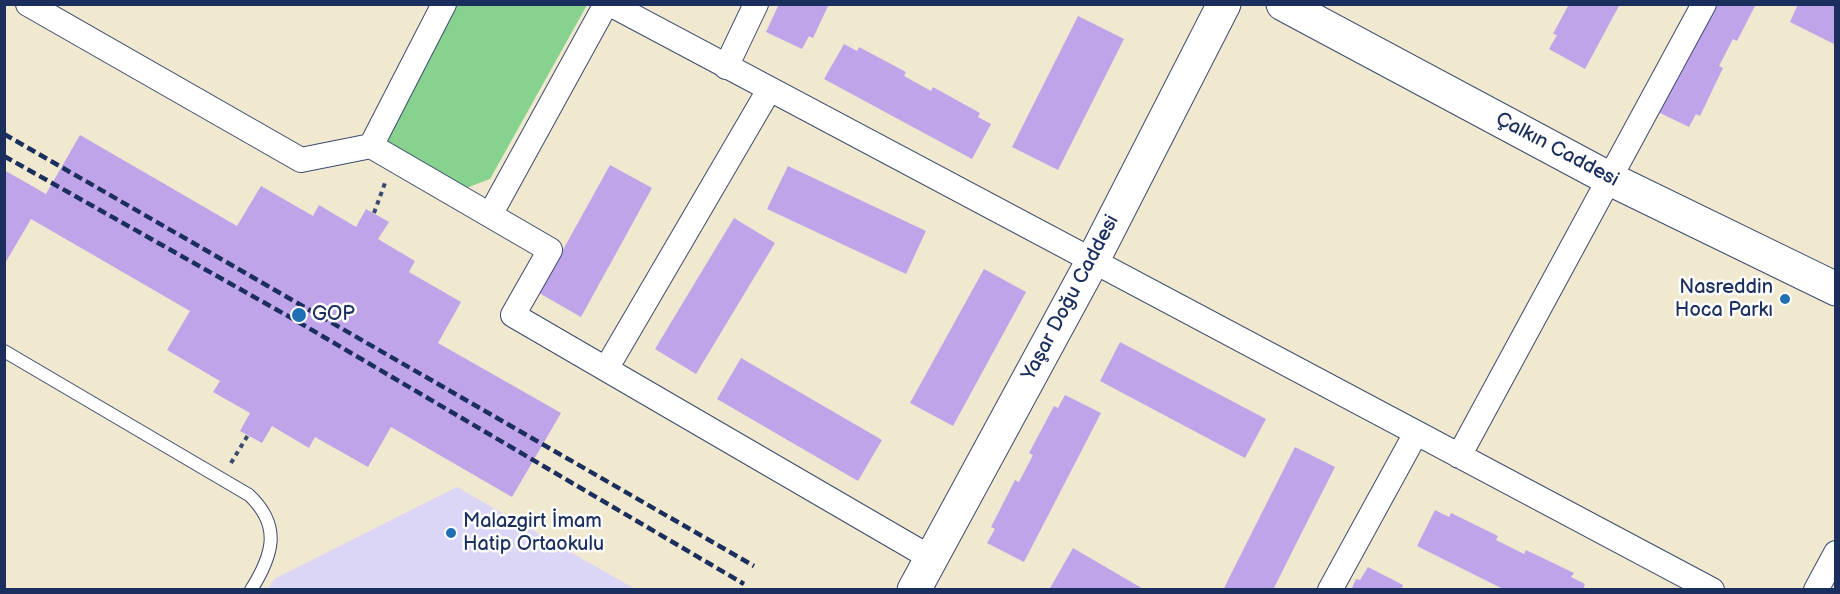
<!DOCTYPE html>
<meta charset="utf-8">
<style>
body{margin:0}
#map{position:relative;width:1840px;height:594px;overflow:hidden;background:#f0e8cf;font-family:"Balsamiq Sans",sans-serif}
canvas{display:block}
.frame{position:absolute;inset:0;border:6px solid #1b2f5e;pointer-events:none}
</style>
<div id="map">
<canvas width="1840" height="594"></canvas>
<div class="frame"></div>
</div>
<script>
const c = document.querySelector('canvas').getContext('2d');
c.lineJoin = 'round';
function fill(path, color) {
  c.fillStyle = color;
  c.fill(path, 'evenodd');
}
function strokePath(path, color, width, dash) {
  c.strokeStyle = color;
  c.lineWidth = width;
  c.lineCap = dash ? 'butt' : 'round';
  c.setLineDash(dash || []);
  c.stroke(path);
}
function write(font, color, halo, rows, align = 'center') {
  c.font = font + ' "Balsamiq Sans",sans-serif';
  c.lineWidth = 5;
  c.setLineDash([]);
  c.textBaseline = 'middle';
  c.strokeStyle = halo;
  c.fillStyle = color;
  for (const [text, x, y, turn = 0] of rows) {
    c.save();
    c.translate(x, y);
    c.rotate((+turn || 0) * Math.PI / 180);
    c.textAlign = isNaN(turn) ? turn : align;
    if (halo) c.strokeText(text, 0, 0);
    c.fillText(text, 0, 0);
    c.restore();
  }
}
fill(new Path2D(`
 M457 487 635 589H268L274 579Z`), '#dcd6f6');
fill(new Path2D(`
 M456 5H587L490 179 466 188 387 141Z`), '#87d28f');
fill(new Path2D(`
 M779 4H829L813 38 809 36 802 49 766 32Z
 M1569 4H1620L1585 69 1549 49 1557 35 1553 34Z
 M1705 4H1756L1737 41 1733 39 1719 66 1723 68 1700 116 1696 114 1689 127 1652 109Z
 M1798 4H1836V45L1790 22Z
 M1078 16 1124 39 1058 170 1012 147Z
 M844 44 857 51 859 47 906 72 904 76 931 91 933 87 980 113 978 117 991 124 972 159 824 79Z
 M80 135 237 226 261 186 313 216 319 205 356 227 366 209 389 222 378 239 415 261 409 272 461 302 438 343 561 413 512 497 391 427 368 467 315 437 309 448 272 426 262 443 240 431 250 413 213 392 220 381 167 350 190 311 31 219 4 265V170L46 194Z
 M610 165 652 188 581 317 539 293Z
 M788 166 926 231 906 274 767 209Z
 M734 218 775 243 696 374 655 349Z
 M984 269 1026 292 953 426 910 403Z
 M1120 342 1266 419 1245 458 1100 381Z
 M741 358 882 440 858 481 717 399Z
 M1065 395 1101 413 1024 562 987 543 995 529 991 527 1015 480 1019 482 1033 455 1029 453 1054 406 1058 408Z
 M1295 447 1335 467 1298 540 1273 590H1223Z
 M1435 510 1449 517 1451 513 1498 536 1496 540 1524 554 1526 550 1574 573 1571 577 1585 584 1583 590H1505L1417 546Z
 M1073 548 1145 590H1049Z
 M1368 567 1403 585 1401 590H1351L1356 579 1360 580Z`), '#bfa4ea');
const lane = new Path2D(`
 M4 351 249 495C282 526 273 555 251 590`);
const street = new Path2D(`
 M28 4 301 160 371 146 550 250 513 315 931 558
 M610 4 1712 590
 M726 67 756 4
 M371 146 444 4
 M490 215 606 4
 M606 369 769 90
 M1459 456 1704 4
 M1330 590 1416 433
 M1816 590 1836 553`);
const secondary = new Path2D(`
 M1283 4 1610 179 1836 289
 M914 590 1092 262 1224 4`);
strokePath(lane, '#3b4b6f', 14);
strokePath(street, '#3b4b6f', 26);
strokePath(secondary, '#3b4b6f', 35);
strokePath(new Path2D(`
 M374 213 385 183
 M231 463 248 435`), '#3b4b6f', 4, [4.5, 4.5]);
strokePath(lane, '#fff', 12);
strokePath(street, '#fff', 24);
strokePath(secondary, '#fff', 33);
strokePath(new Path2D(`
 M4 134 754 566
 M4 156 295 320 744 584`), '#1b2f5e', 4.5, [9, 4.5]);
for (const [x, y, r, color] of [
 [1785,299,6,"#1f6fb2"],
 [299,315,8,"#1f6fb2"],
 [451,533,6,"#1f6fb2"]
]) {
  const dot = new Path2D();
  dot.arc(x, y, r, 0, 2 * Math.PI);
  c.fillStyle = color;
  c.fill(dot);
  strokePath(dot, '#fff', 2);
}
write('20px', '#1b2f5e', '#fff', [
 ["Çalkın Caddesi",1557,150,28],
 ["Yaşar Doğu Caddesi",1071,298,-62]
]);
write('20px', '#1b2f5e', '#fff', [
 ["Nasreddin",1773,288,"right"],
 ["Hoca Parkı",1773,311,"right"],
 ["GOP",312,315],
 ["Malazgirt İmam",463,522],
 ["Hatip Ortaokulu",463,545]
], 'left');
</script>
